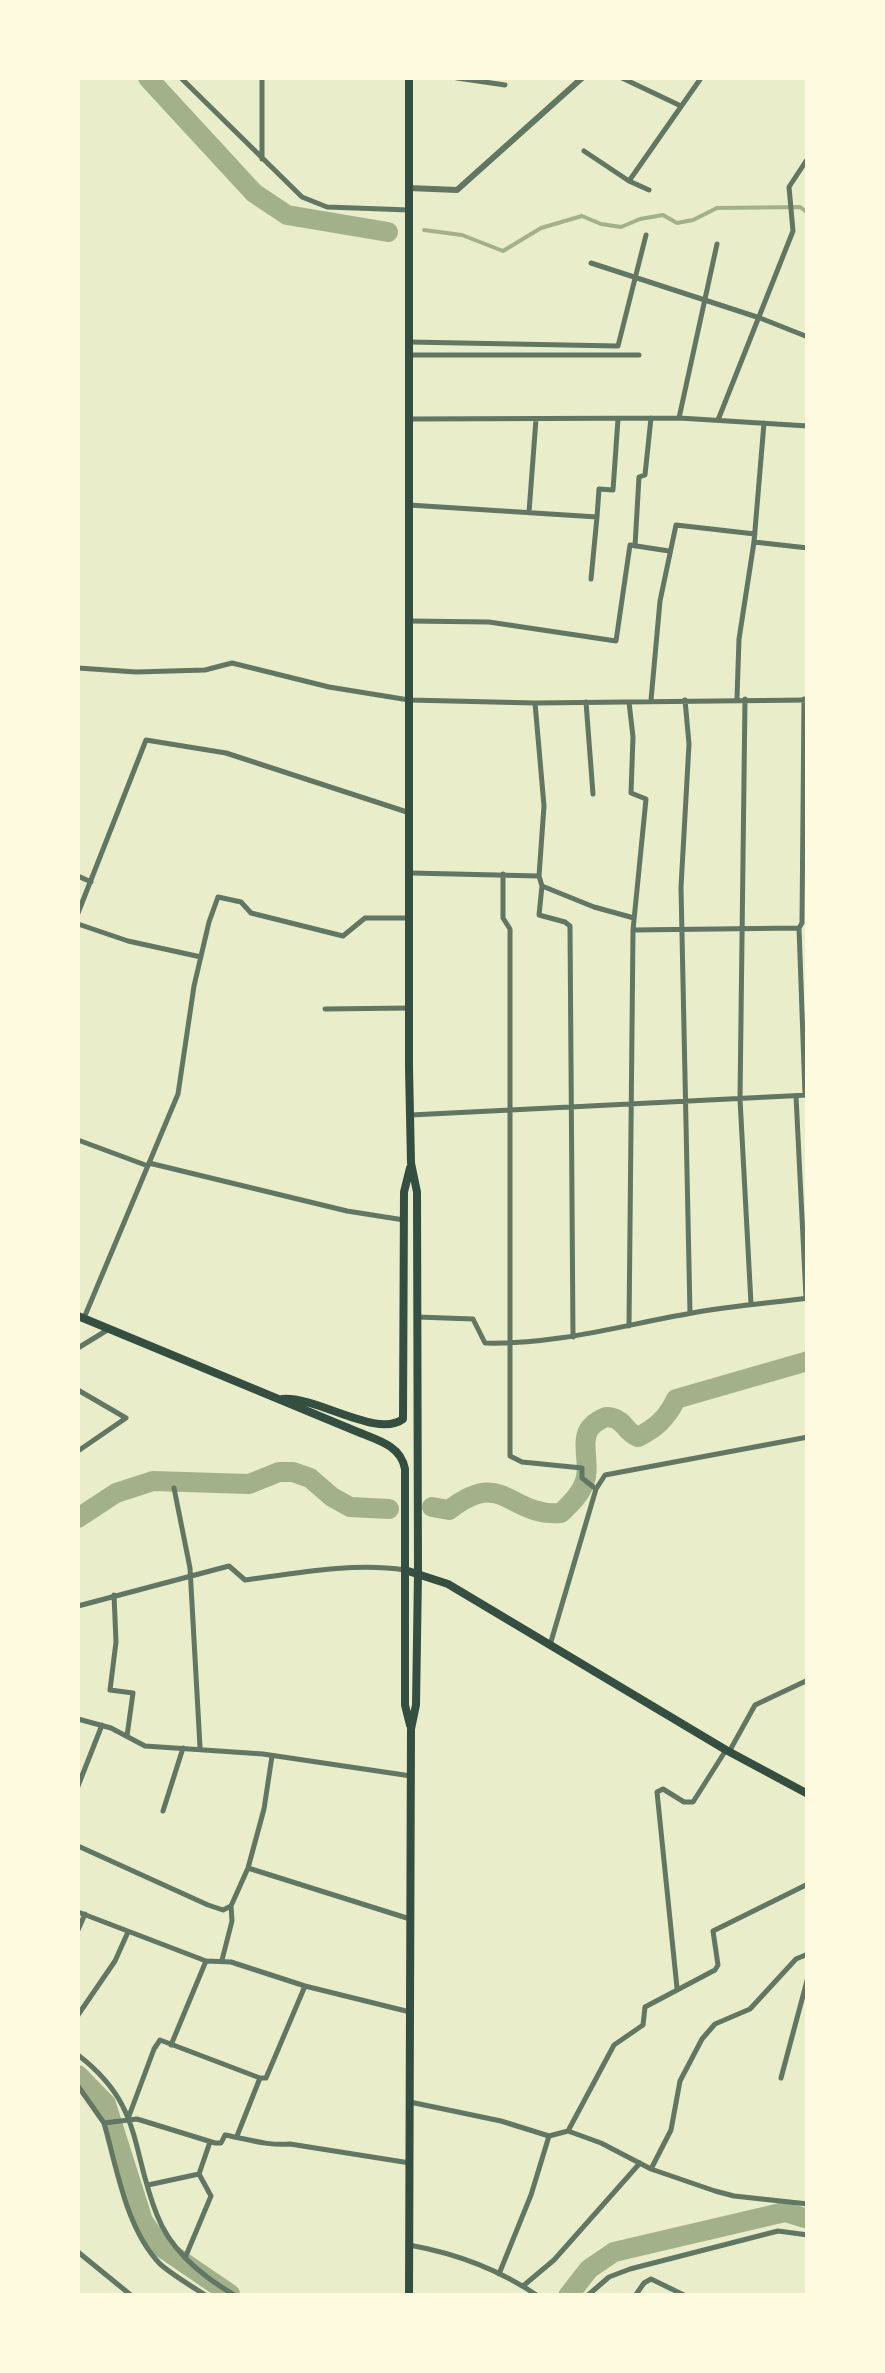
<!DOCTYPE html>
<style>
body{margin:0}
#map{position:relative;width:885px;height:2373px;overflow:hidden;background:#e9edc9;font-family:"Fira Sans",sans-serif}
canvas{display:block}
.frame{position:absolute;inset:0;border:80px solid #fefae0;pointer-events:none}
</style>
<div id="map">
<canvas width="885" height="2373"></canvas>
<div class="frame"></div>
</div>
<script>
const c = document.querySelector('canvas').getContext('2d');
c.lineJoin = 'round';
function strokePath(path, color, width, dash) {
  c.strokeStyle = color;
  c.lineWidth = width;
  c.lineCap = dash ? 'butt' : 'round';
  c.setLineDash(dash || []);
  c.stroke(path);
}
strokePath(new Path2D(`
 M424 230 462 235 503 251 541 228 582 216 601 224 621 227 640 219 663 215 677 223 693 220 717 208 800 207 808 213`), '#a3b18a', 4);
strokePath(new Path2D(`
 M148 78 254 193 287 215 388 232
 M432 1507 449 1510C504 1467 508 1517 561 1513 571 1503 581 1494 585 1481 592 1461 575 1434 598 1421 605 1417 605 1416 613 1418 625 1421 626 1433 638 1437 656 1428 667 1418 676 1399L808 1361
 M78 1518 116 1493 153 1481 249 1484 279 1472H293L310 1478 332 1497 350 1507 389 1509
 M78 2075 106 2104 143 2221 161 2247 230 2294
 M568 2296 589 2269 614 2252 785 2212 808 2219`), '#a3b18a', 20);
strokePath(new Path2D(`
 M181 78 302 197 327 207 409 210
 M262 78V159
 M457 78 505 85
 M622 78 681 106
 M584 151 629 181 649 190
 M629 181 701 78
 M591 263 760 318 808 337
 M409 342 618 346 646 235
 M409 355H639
 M679 418 717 244
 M410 419 679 418 808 426
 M718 420 793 231 789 187 808 158
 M409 505 597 517 591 579
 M529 512 536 419
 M597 517 599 489 613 490 618 419
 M754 542 808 548
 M635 546 639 477 645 475 651 418
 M409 621 489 622 616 641 630 545 669 551
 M78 668 136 672 205 670 232 663 329 687 409 700 535 703 808 700
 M737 698 739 639 754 542 764 423
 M745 699 740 1099 751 1304
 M804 699 802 923 799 928 805 1095
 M651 700 660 601 676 525 755 534
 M685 700 689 744 681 887 690 1313
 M586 702 593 794
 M535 703 544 806 539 876
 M411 873 539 876 542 886 594 907 634 918
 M503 874V918L510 929V1456L522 1462 582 1468V1478L596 1489
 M78 876 91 882
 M542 886 539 915 565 922 570 926 573 1337
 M78 913 146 740 226 753 410 813
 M78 924 128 941 201 957
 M633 930 799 928
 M325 1009 410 1008
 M796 1096 806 1298
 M411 1115 808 1095
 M78 1140 148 1166
 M149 1163 347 1211 404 1220
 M417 1317 473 1319 485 1343C556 1345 623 1325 692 1313 730 1306 769 1303 808 1298
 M84 1318 178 1094 194 986 209 922 218 897 241 902 251 913 343 936 365 918H410
 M629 1326 633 930 646 799 631 793 633 737 629 702
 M78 1348 109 1329
 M78 1390 126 1418 78 1451
 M174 1488 190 1568 200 1747
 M114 1595 116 1642 110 1690 133 1693 127 1736
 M78 1606 229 1566 245 1580C296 1573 355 1562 405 1570
 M550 1645 596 1489 605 1475 808 1437
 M78 1719 111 1728 145 1746 263 1754 411 1776
 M729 1752 755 1705 808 1680
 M78 1786 102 1725
 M163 1811 183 1748
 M78 1846 208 1905 223 1910 231 1906
 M248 1868 410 1919
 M78 1912 206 1961 231 1962 305 1986 410 2012
 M78 1930 85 1914
 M222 1960 232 1921 231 1906 248 1868 264 1809 272 1756
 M677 1988 657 1792 663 1789 684 1802H693L726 1750
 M78 2015 115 1961 128 1932
 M171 2045 206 1961
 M78 2055C143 2105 130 2147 157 2215 171 2252 203 2277 236 2296
 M781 2078 808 1977
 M78 2086 104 2123 137 2119 215 2143H221L225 2135C247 2139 267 2146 290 2144L410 2163
 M410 2102 501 2121 549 2136 568 2131 601 2143 651 2169 715 2191 734 2196 808 2204
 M129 2116 154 2049 160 2040 260 2078
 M104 2123C117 2168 126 2229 160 2264 174 2276 191 2286 207 2296
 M568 2131 614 2045 643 2025 645 2007 715 1970 718 1965 713 1931 808 1884
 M237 2136 260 2078H266L305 1986
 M651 2169 671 2130 680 2081 702 2039 715 2024 750 2009 796 1959 808 1954
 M148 2185 199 2174
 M409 2245C454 2253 500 2270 538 2296
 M78 2252 132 2296
 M185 2258 211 2196 199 2174 210 2142
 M499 2274 531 2195 549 2136
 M523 2286 554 2260 640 2163
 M587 2296 609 2277 630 2269 778 2231 808 2235
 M635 2296 644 2283 651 2279 686 2296`), '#617663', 5);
strokePath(new Path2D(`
 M409 188 457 190 582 78`), '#617663', 6);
strokePath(new Path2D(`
 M405 1570 448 1584 726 1750 808 1794`), '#344e41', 8);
strokePath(new Path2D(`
 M78 1316 358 1432C378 1440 401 1446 405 1469V1705L410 1725
 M282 1399C317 1396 377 1439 403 1419L404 1192 410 1168
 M409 2296 411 1729 416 1705 418 1573 417 1192 411 1163 409 1067V78`), '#344e41', 8);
</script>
